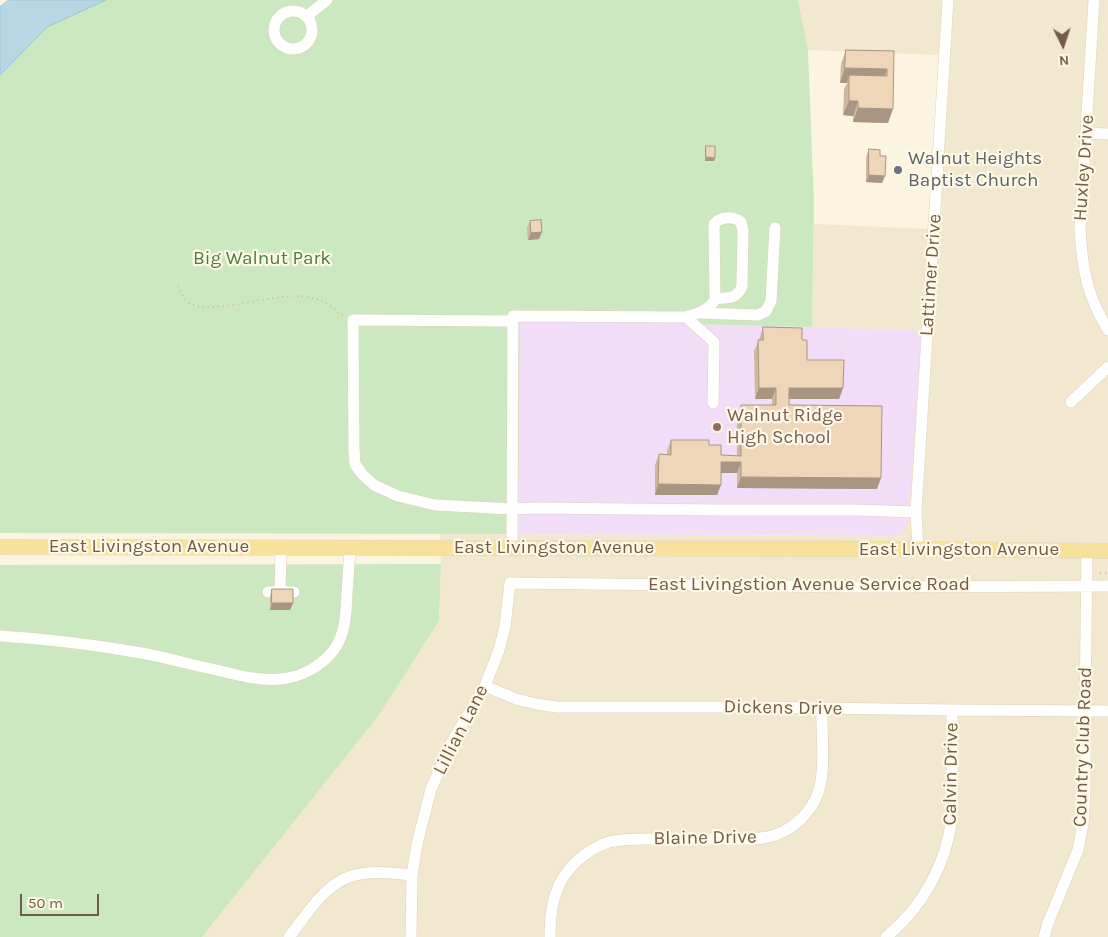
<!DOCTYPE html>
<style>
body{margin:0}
#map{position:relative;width:1108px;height:937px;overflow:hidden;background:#fbf4e0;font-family:Karla,sans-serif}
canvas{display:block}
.north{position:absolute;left:1038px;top:20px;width:50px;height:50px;-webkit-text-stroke:4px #fef8e6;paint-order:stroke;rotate:176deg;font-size:14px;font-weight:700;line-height:20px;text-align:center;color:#715c49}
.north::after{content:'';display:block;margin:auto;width:18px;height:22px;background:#715c49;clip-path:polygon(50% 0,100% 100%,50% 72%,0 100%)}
.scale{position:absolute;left:20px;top:894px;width:79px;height:22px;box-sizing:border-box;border:2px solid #715c49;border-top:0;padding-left:6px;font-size:15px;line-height:18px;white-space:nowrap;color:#715c49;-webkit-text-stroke:4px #fef8e6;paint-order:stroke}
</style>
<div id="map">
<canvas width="1108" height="937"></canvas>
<div class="north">N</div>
<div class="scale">50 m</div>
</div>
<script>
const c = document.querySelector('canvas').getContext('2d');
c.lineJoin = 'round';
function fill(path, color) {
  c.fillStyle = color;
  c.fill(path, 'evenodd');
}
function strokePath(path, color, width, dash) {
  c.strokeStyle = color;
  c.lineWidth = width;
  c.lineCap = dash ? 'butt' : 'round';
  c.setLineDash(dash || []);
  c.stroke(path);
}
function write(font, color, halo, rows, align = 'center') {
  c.font = font + ' Karla,sans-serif';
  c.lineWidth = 4.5;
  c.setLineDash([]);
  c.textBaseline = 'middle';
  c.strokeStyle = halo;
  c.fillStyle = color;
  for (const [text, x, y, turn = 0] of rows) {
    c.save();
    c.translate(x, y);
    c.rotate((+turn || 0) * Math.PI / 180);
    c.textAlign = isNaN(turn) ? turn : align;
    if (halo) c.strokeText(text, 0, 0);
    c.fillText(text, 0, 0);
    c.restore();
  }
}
fill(new Path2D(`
 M798 0H1108V937H202L379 715 439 621 441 564 440 534 899 536 922 331 812 327 814 224 929 229 940 55 808 50Z`), '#f2e7cf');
fill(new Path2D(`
 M520 320 812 327 922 331 908 524 899 536 518 534Z`), '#f1ddf7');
fill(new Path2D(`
 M47 0H798L808 50 814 206 812 327 520 320 518 534 0 533V42Z
 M441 564 439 621 379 715 202 937H0V565Z`), '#cbe8c0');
const water = new Path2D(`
 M9 0H106L47 27 0 75V7Z`);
fill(water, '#b6d7e3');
strokePath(water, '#9cc5d5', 1);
const minor = new Path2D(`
 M1094 0 1080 228C1082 268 1087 296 1108 330
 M274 30a19 19 0 1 1 38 0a19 19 0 1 1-38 0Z
 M307 16 327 0
 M1087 133 1108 134
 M700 313 758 315 766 311 771 301 775 228
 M686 317C698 313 709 311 715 299L714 224C721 216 734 216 741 222L743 231 742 286C737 300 727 297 715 299
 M513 321 353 320 354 450 355 464 362 474 374 485 398 496 435 505 512 509 537 508 720 510H856L916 512
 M1071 402 1108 367
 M512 548 513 316 686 317 714 342 713 403
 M918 549 916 512 948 0
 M268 592H294
 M280 592 281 547
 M0 636C49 639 98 645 147 654 172 659 196 666 221 671 240 676 261 681 281 679 301 677 320 667 333 651 346 634 346 613 347 593 348 578 349 563 350 548
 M485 686 516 699 536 704 557 707H756L952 710 1108 711
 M289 937C306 916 323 886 349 877 369 870 391 873 412 875
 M411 937 412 875 417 844 431 789 453 740 485 686 499 650 505 626 510 583 857 587 1108 586
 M550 937C550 908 554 882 577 861 586 853 596 846 609 842 626 838 644 839 662 839 685 839 707 839 730 839 745 839 761 840 775 835 793 829 808 815 816 798 827 775 821 734 822 708
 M886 937C923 907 947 863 952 816V710
 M1044 937 1048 923 1078 850 1083 824 1085 794V711L1087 551`);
const major = new Path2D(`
 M0 547 918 549 1108 551`);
strokePath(minor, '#dfd1bd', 12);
strokePath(major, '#ddd8d3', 16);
strokePath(new Path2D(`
 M178 286C181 293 184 300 191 304 209 315 274 294 299 296 309 297 320 299 328 304 334 308 338 313 344 316
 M1100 573H1107L1108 572`), '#d4b99d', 2, [1, 4]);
strokePath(minor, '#fff', 11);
strokePath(major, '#f8e19a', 15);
fill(new Path2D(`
 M846 50 894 51 888 123 853 122V116L843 115 844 89 847 83H840L841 64Z
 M706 146 714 161H705V149Z
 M869 149 880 156 882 183 866 182V157Z
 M530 221 542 232 539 239 528 240 527 228Z
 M763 327 802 340 807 360 843 388 839 399H789V405L877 489 737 488V473H721L717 495H655V465L659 454H667V451L671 440 709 445 721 455 737 456V416L741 405H772V399H755L754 351 759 340Z
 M272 589 293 603 290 610H270V596Z`), '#ceb89f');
fill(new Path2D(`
 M845 68 887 69 882 84 849 75 847 83H840Z
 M849 101H858L853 116 843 115Z
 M858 108 893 109 888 123 853 122Z
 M706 157 715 158 714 161H705Z
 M869 175 885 176 882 183 866 182Z
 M542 232 539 239 528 240 531 233Z
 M759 388H776L772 399H755Z
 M789 388H843L839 399H785Z
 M721 462H741L737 473H717Z
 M741 477 881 478 877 489 737 488Z
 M658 484 721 485 717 495H655Z
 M272 603H293L290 610H270Z`), '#a89682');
const building = new Path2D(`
 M846 50 894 51 893 109 858 108V101H849V75L887 76V69L845 68Z
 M706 146H715V158L706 157Z
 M869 149 880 150V156H886L885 176 869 175Z
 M541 220 542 232 531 233 530 221Z
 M763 327 802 328V340H807V360H844L843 388H789V405L882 406 881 478 741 477V462H721V485L658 484 659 454 671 455V440H709V445H721V455L741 456V405H776V388H759L758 340H763Z
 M272 589H293V603H272Z`);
fill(building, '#f0d6b9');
strokePath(building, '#a89682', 1);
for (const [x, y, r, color] of [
 [898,170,5,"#6b7280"],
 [717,427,5,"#8d6e63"]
]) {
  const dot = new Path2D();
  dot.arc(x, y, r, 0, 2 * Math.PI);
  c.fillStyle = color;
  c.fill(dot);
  strokePath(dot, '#fef8e6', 2);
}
write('19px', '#5b616d', '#fef8e6', [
 ["Walnut Heights",908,159],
 ["Baptist Church",908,181]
], 'left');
write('19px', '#715c49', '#fef8e6', [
 ["Huxley Drive",1084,168,-86],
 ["Lattimer Drive",931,275,-86],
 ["East Livingston Avenue",149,547],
 ["East Livingston Avenue",554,548],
 ["East Livingston Avenue",959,550],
 ["East Livingstion Avenue Service Road",809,585],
 ["Dickens Drive",783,708,1],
 ["Lillian Lane",461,730,-63],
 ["Country Club Road",1083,747,-88],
 ["Calvin Drive",951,774,-89],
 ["Blaine Drive",705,838,-1]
]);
write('19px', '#4d7c44', '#fef8e6', [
 ["Big Walnut Park",262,259]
]);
write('19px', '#785e54', '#fef8e6', [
 ["Walnut Ridge",727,416],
 ["High School",727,438]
], 'left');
</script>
